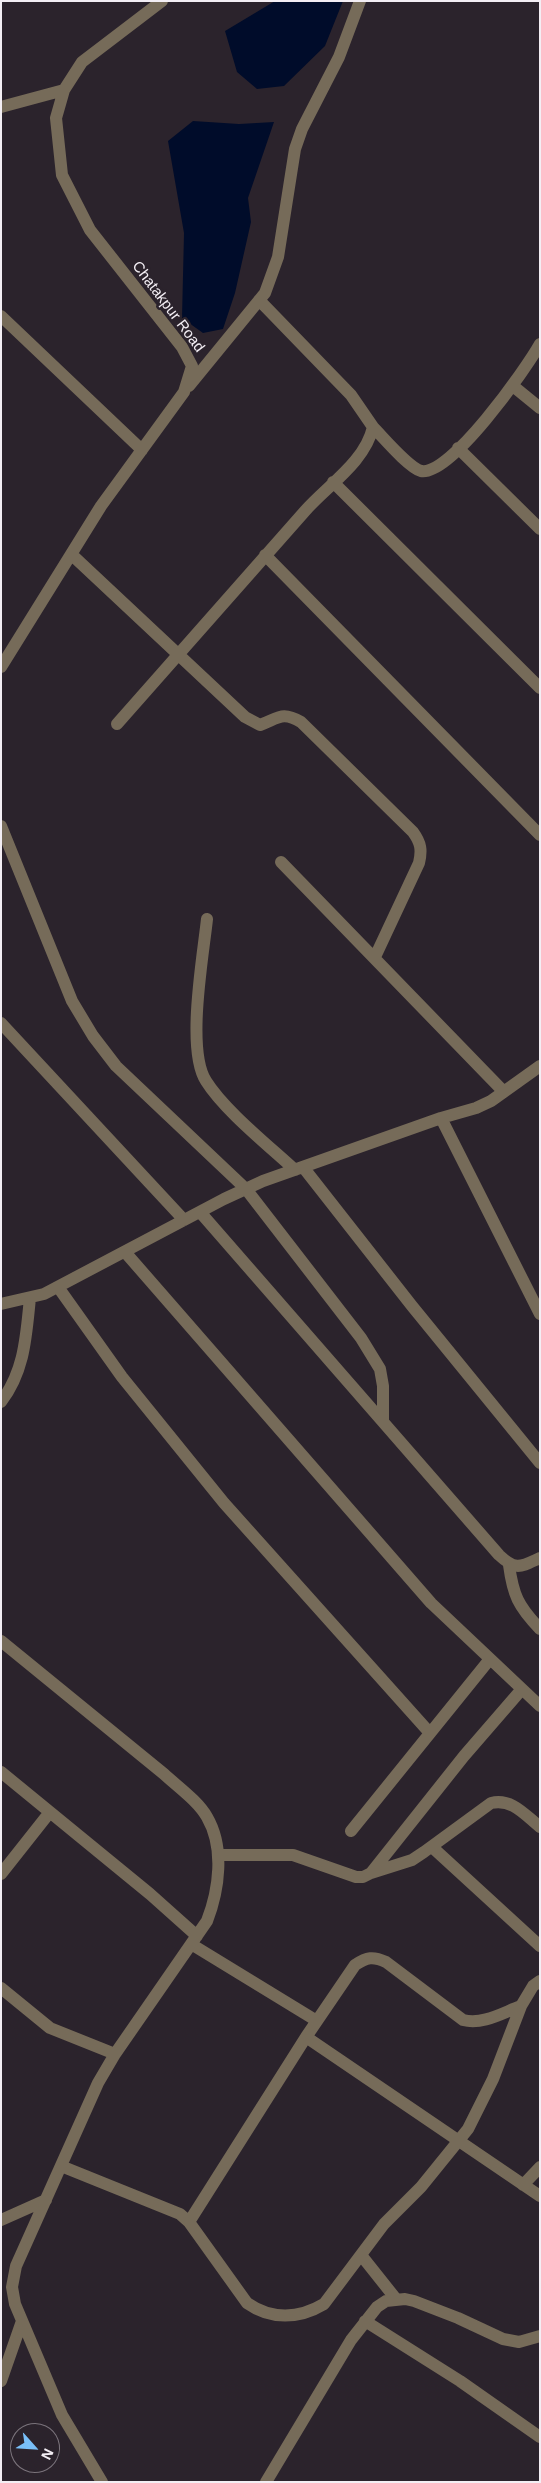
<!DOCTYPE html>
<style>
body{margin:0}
#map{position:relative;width:541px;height:2483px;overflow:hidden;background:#2b232c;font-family:Helvetica,sans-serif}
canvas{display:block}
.frame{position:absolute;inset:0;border:2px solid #f3eef4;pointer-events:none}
.north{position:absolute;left:10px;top:2423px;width:50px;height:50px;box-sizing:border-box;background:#2b232c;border:1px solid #7b747c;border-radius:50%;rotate:116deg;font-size:14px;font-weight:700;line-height:20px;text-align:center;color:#f3eef4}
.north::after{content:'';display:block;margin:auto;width:18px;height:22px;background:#79bff8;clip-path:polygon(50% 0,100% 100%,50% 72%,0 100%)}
</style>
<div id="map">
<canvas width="541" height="2483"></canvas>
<div class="frame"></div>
<div class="north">N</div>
</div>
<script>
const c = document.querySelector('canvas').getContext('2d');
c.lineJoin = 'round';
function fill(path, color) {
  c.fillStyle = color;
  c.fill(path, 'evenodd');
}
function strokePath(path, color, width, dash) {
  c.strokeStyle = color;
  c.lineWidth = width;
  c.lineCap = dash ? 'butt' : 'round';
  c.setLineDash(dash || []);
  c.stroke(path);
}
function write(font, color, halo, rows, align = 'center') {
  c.font = font + ' Helvetica,sans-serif';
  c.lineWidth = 5;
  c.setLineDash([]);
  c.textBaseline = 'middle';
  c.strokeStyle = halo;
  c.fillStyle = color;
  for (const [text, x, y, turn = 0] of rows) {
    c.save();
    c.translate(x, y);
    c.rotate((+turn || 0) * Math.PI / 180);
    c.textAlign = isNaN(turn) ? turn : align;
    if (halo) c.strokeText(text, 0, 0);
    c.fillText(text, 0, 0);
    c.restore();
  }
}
fill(new Path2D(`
 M275 1H343L325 46 284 86 257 89 237 72 225 31Z
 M193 121 239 124 274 122 248 198 251 222 235 293 223 329 203 333 182 318 184 233 168 141Z`), '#000c2a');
strokePath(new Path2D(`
 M1 107 64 90
 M1 316 142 450
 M189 386 265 293 278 257 295 149 302 129 339 57 360 1
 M513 386 540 408
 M373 427C383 437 408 467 421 471 450 477 526 369 540 344
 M458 448 540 529
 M333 482 540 688
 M71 554 245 717 260 725C279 718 282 711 301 722L413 832C421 843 422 850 419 863L375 957
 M265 555 540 835
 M1 667 101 506 184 392 192 366 182 347 90 230 62 175 56 118 64 90 82 62 162 1
 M117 724C179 653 242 582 305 511 328 485 365 462 373 427L351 395 259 300
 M1 826 72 1001 93 1036 116 1066 246 1189 361 1338 380 1369 383 1386V1420
 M281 862 504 1092
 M207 919C203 957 186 1050 206 1081 224 1110 269 1146 295 1170
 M1 1023 184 1220
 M441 1118 540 1314
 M303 1167 412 1306 540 1463
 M200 1212 499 1555C516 1571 520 1567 540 1558
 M125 1252 431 1603 540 1706
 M58 1287 122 1377 224 1503 429 1732
 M1 1304 44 1294 224 1199 263 1181 441 1118 476 1108 491 1101 540 1066
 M1 1402C25 1370 26 1336 30 1298
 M509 1565C513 1595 518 1606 540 1629
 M1 1641 164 1774C178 1787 198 1801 207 1817 225 1848 219 1890 207 1921L115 2054 98 2083 16 2266 12 2287 15 2304 62 2415 102 2482
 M1 1772 150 1894 197 1936
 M351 1831 490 1659
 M432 1847 540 1946
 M218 1855H293L356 1877H363L371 1873 464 1756 522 1689
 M371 1873 412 1860 424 1852 491 1803C512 1798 525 1815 540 1827
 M1 1874 50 1812
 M191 1944 317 2021
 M1 1988 50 2028 115 2054
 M306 2037 540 2196
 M61 2166 180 2214 189 2222 247 2303C271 2320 299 2319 324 2304L384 2224 421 2187 468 2129 493 2079 521 2006 533 1986 540 1981
 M523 2185 540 2167
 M1 2220 46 2200
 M189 2222 306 2037 355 1965C367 1957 373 1956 386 1962L463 2020C483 2025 502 2013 521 2006
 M361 2255 396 2299
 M365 2321 460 2381 540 2437
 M1 2381 22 2321
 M266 2482 351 2340 377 2307 386 2301 405 2299 414 2301 458 2318 503 2339 519 2342 540 2336`), '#766b59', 12);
write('15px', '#f3eef4', '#2b232c', [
 ["Chatakpur Road",168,307,53]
]);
</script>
